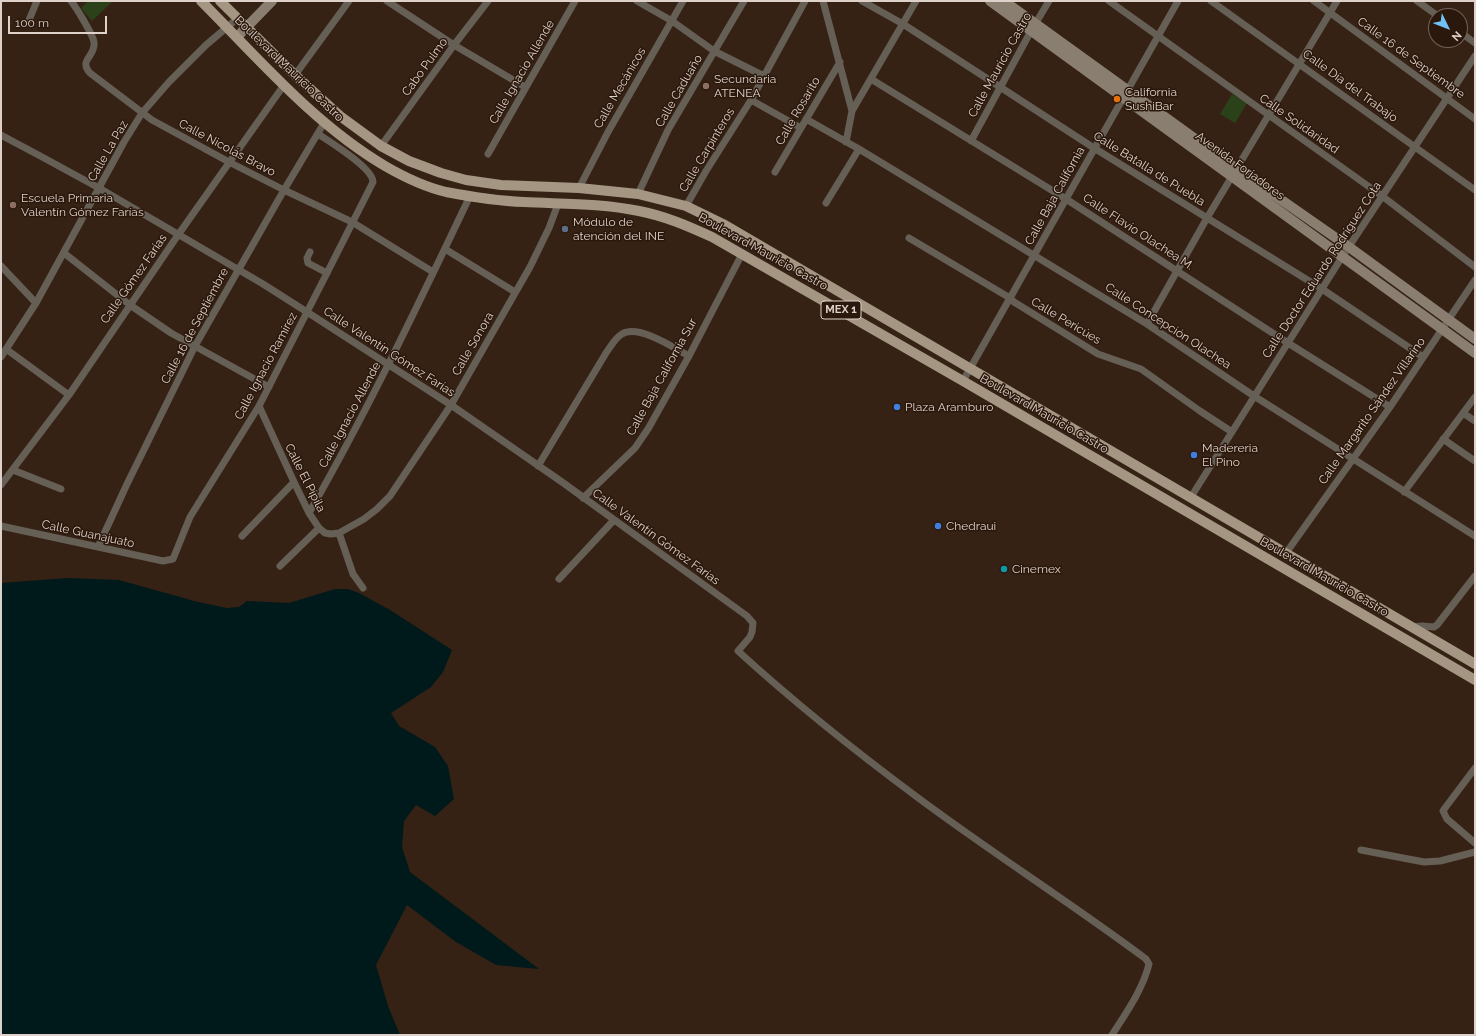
<!DOCTYPE html>
<meta charset="utf-8">
<style>
body{margin:0}
#map{position:relative;width:1476px;height:1036px;overflow:hidden;background:#352215;font-family:Raleway,sans-serif}
canvas{display:block}
.frame{position:absolute;inset:0;border:2px solid #ded1c9;pointer-events:none}
.north{position:absolute;left:1428px;top:8px;width:40px;height:40px;box-sizing:border-box;background:#2b180c;border:1px solid #736258;border-radius:50%;rotate:133deg;font-size:11px;font-weight:700;line-height:16px;text-align:center;color:#ded1c9}
.north::after{content:'';display:block;margin:auto;width:14px;height:18px;background:#72c1f5;clip-path:polygon(50% 0,100% 100%,50% 72%,0 100%)}
.scale{position:absolute;left:8px;top:16px;width:99px;height:18px;box-sizing:border-box;border:2px solid #ded1c9;border-top:0;padding-left:5px;font-size:12px;line-height:14px;white-space:nowrap;color:#ded1c9;-webkit-text-stroke:3px #2b180c;paint-order:stroke}
</style>
<div id="map">
<canvas width="1476" height="1036"></canvas>
<div class="frame"></div>
<div class="north">N</div>
<div class="scale">100 m</div>
</div>
<script>
const c = document.querySelector('canvas').getContext('2d');
c.lineJoin = 'round';
function fill(path, color) {
  c.fillStyle = color;
  c.fill(path, 'evenodd');
}
function strokePath(path, color, width, dash) {
  c.strokeStyle = color;
  c.lineWidth = width;
  c.lineCap = dash ? 'butt' : 'round';
  c.setLineDash(dash || []);
  c.stroke(path);
}
function write(font, color, halo, rows, align = 'center') {
  c.font = font + ' Raleway,sans-serif';
  c.lineWidth = 3;
  c.setLineDash([]);
  c.textBaseline = 'middle';
  c.strokeStyle = halo;
  c.fillStyle = color;
  for (const [text, x, y, turn = 0] of rows) {
    c.save();
    c.translate(x, y);
    c.rotate((+turn || 0) * Math.PI / 180);
    c.textAlign = isNaN(turn) ? turn : align;
    if (halo) c.strokeText(text, 0, 0);
    c.fillText(text, 0, 0);
    c.restore();
  }
}
fill(new Path2D(`
 M88 1H113L92 21 81 8Z
 M1232 94 1247 103 1235 123 1220 114Z`), '#2b4119');
fill(new Path2D(`
 M68 578 119 580 198 602 227 608 239 607 247 601 289 603 335 589H348L359 593 390 610 452 650 443 672 431 687 391 713 399 726 435 747 448 766 454 799 435 816 416 805 404 821 402 847 410 872 539 969 496 965 456 942 407 905 376 965 388 1006 400 1035H1V583Z`), '#00191b');
strokePath(new Path2D(`
 M71 1C76 7 93 35 94 42 96 57 78 59 90 73L152 120 229 162 284 190 352 222 433 272
 M387 1 454 45 525 87
 M637 1 672 21 714 51 764 76
 M823 1 852 111 846 142
 M862 1 903 24 1094 148 1322 289 1423 357
 M1109 1 1382 196 1475 267
 M1211 1 1475 190
 M1314 1 1475 119
 M1417 1 1438 16
 M29 20 37 1
 M1460 32 1475 43
 M295 75 349 1
 M871 79 1066 199 1288 343 1390 407
 M751 100 801 128
 M852 111 916 1
 M806 119 859 149 1147 324 1254 396 1475 536
 M1 135 44 158 99 188 263 284 307 312 451 405 562 482 747 616 753 623 752 632 750 637 738 651C795 703 855 751 917 797 992 853 1071 903 1146 959L1149 964C1143 989 1126 1013 1112 1035
 M971 141 1031 31 1049 1
 M381 146 454 45 488 1
 M488 154 575 1
 M775 172 840 62
 M579 188 608 132 683 1
 M638 194 668 130 744 1
 M826 203 859 149
 M686 206 706 171 751 100 805 1
 M909 238 1010 298 1014 302 1098 354 1141 369 1200 411 1232 432
 M445 249 515 292
 M310 252 307 258 308 263 327 273
 M64 253 130 305 171 333 269 387
 M1 266 36 303
 M1147 324 1207 218 1337 1
 M6 349 69 395
 M1 357 36 303 124 142 142 113 169 82 206 45 238 18
 M963 381 1178 1
 M259 406 294 482 309 513 319 528 325 533 331 534 339 533 364 519 377 509 390 496 451 405 530 267 549 228 558 204
 M1463 413 1475 421
 M1443 439 1475 461
 M538 466 606 353C611 346 615 338 622 334 639 324 674 348 689 356
 M13 470 61 489
 M1 485 69 395 178 235 284 85
 M1404 492 1475 397
 M1191 497 1342 257 1475 56
 M583 498 635 448 648 429 689 356 742 254
 M309 513C368 410 419 303 470 196
 M1 526 163 561 173 559 190 517 259 406 327 273 373 182C373 168 330 142 318 134
 M339 533 353 574 363 588
 M242 536 294 482
 M98 547 127 484 195 346 284 190 324 123
 M1286 553 1390 407 1475 280
 M280 566 319 528
 M559 579 614 520
 M1412 627 1422 626 1434 627 1437 625 1475 576
 M1475 768 1445 808 1443 811 1447 819 1475 843
 M1361 850 1424 862 1440 861 1475 852`), '#655f56', 7);
strokePath(new Path2D(`
 M990 1 1475 353
 M1004 1 1237 169 1349 247 1475 339
 M237 37 272 1`), '#897e6f', 10);
strokePath(new Path2D(`
 M201 1C259 59 314 124 385 166 404 177 425 187 446 192 472 197 498 201 524 202 562 204 601 203 639 211 665 216 688 226 712 237L963 381 1475 680
 M220 1 295 75 340 116 381 146 409 161 441 173 466 180 501 185 579 188 638 194 686 206 725 225 1475 664`), '#a49683', 10);
for (const [x, y, r, color] of [
 [706,86,4,"#8d6e63"],
 [1117,99,4,"#e8710a"],
 [13,205,4,"#8d6e63"],
 [565,229,4,"#5c6f8a"],
 [897,407,4,"#3f7fe0"],
 [1194,455,4,"#3f7fe0"],
 [938,526,4,"#3f7fe0"],
 [1004,569,4,"#0f9aa8"]
]) {
  const dot = new Path2D();
  dot.arc(x, y, r, 0, 2 * Math.PI);
  c.fillStyle = color;
  c.fill(dot);
  strokePath(dot, '#2b180c', 1.5);
}
for (const [x, y, w] of [
 [841,310,40]
]) {
  const box = new Path2D();
  box.roundRect(x - w / 2, y - 9, w, 18, 3);
  c.fillStyle = '#2b180c';
  c.fill(box);
  strokePath(box, '#ded1c9', 1);
}
write('bold 11px', '#ded1c9', null, [
 ["MEX 1",841,310]
]);
write('12px', '#ded1c9', '#2b180c', [
 ["Calle 16 de Septiembre",1411,58,36],
 ["Calle Mauricio Castro",1000,65,-61],
 ["Cabo Pulmo",425,67,-54],
 ["Boulevard Mauricio Castro",289,69,44],
 ["Calle Ignacio Allende",522,72,-60],
 ["Calle Día del Trabajo",1350,86,36],
 ["Calle Mecánicos",620,88,-60],
 ["Calle Caduaño",679,91,-60],
 ["Calle Rosarito",798,111,-60],
 ["Calle Solidaridad",1299,124,35],
 ["Calle Nicolás Bravo",227,148,28],
 ["Calle Carpinteros",707,150,-59],
 ["Calle La Paz",108,151,-60],
 ["Avenida Forjadores",1240,166,36],
 ["Calle Batalla de Puebla",1149,169,32],
 ["Calle Baja California",1055,196,-61],
 ["Calle Flavio Olachea M.",1138,232,33],
 ["Boulevard Mauricio Castro",763,252,29],
 ["Calle Doctor Eduardo Rodríguez Cota",1322,270,-57],
 ["Calle Gómez Farias",134,279,-55],
 ["Calle Pericúes",1066,321,31],
 ["Calle 16 de Septiembre",195,326,-62],
 ["Calle Concepción Olachea",1168,326,33],
 ["Calle Sonora",473,344,-60],
 ["Calle Valentín Gómez Farías",389,352,33],
 ["Calle Ignacio Ramírez",266,366,-62],
 ["Calle Baja California Sur",662,377,-61],
 ["Calle Margarito Sández Villarino",1372,411,-55],
 ["Boulevard Mauricio Castro",1044,414,30],
 ["Calle Ignacio Allende",350,415,-62],
 ["Calle El Pípila",305,478,63],
 ["Calle Guanajuato",88,534,12],
 ["Calle Valentín Gómez Farías",656,537,36],
 ["Boulevard Mauricio Castro",1324,577,30]
]);
write('12px', '#ded1c9', '#2b180c', [
 ["Secundaria",714,79],
 ["ATENEA",714,93],
 ["California",1125,92],
 ["SushiBar",1125,106],
 ["Escuela Primaria",21,198],
 ["Valentín Gómez Farías",21,212],
 ["Módulo de",573,222],
 ["atención del INE",573,236],
 ["Plaza Aramburo",905,407],
 ["Madereria",1202,448],
 ["El Pino",1202,462],
 ["Chedraui",946,526],
 ["Cinemex",1012,569]
], 'left');
</script>
